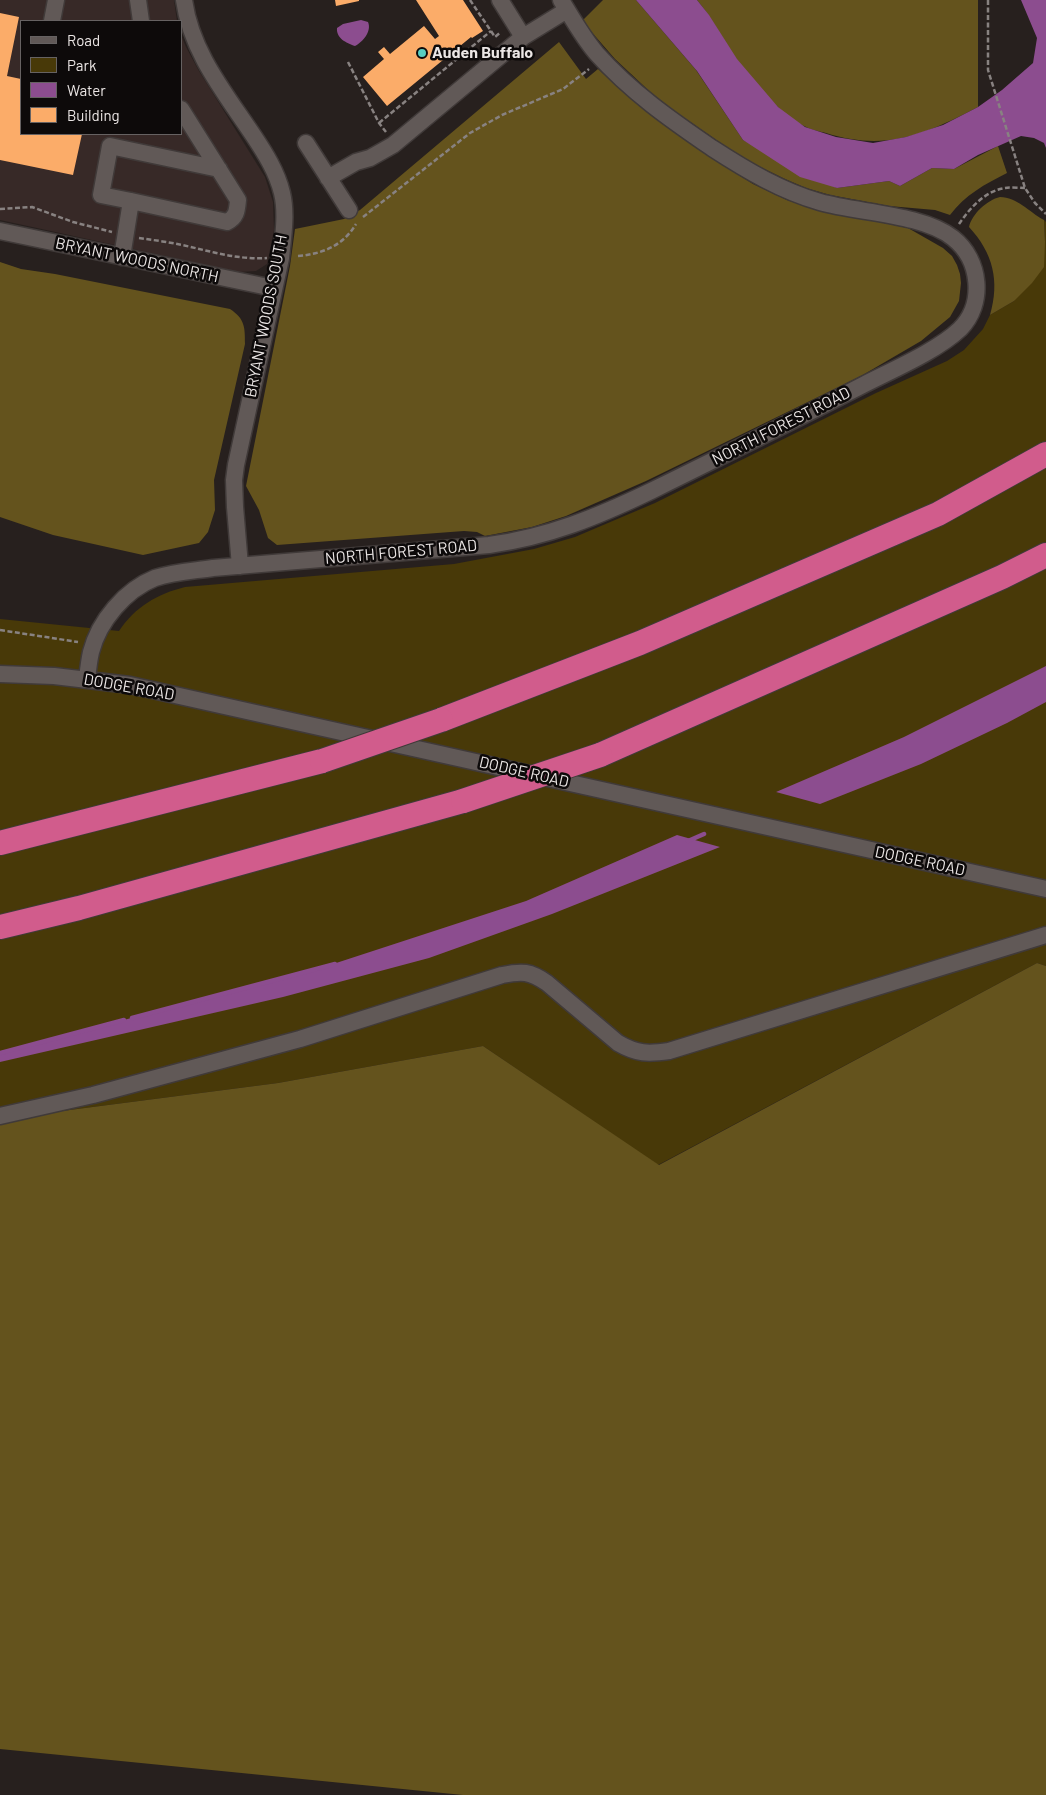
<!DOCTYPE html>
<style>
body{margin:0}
#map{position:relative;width:1046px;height:1795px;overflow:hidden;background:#27201e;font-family:Barlow,sans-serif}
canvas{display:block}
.legend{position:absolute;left:20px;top:20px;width:162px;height:115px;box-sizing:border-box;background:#0d0a0a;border:1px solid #666262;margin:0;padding:6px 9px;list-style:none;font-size:15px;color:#ebe6e5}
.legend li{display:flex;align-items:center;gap:10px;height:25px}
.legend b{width:25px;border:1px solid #666262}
</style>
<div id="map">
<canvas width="1046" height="1795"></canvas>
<ul class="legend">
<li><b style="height:6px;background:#615957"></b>Road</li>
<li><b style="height:14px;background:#483908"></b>Park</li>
<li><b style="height:14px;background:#8c4d8f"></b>Water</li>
<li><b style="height:14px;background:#fbac69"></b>Building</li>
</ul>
</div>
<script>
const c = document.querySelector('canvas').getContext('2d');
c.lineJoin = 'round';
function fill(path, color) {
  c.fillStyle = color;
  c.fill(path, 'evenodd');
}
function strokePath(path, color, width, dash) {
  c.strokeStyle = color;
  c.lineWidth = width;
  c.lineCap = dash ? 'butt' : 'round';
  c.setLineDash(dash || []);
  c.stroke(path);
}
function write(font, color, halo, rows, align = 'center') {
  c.font = font + ' Barlow,sans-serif';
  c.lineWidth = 5;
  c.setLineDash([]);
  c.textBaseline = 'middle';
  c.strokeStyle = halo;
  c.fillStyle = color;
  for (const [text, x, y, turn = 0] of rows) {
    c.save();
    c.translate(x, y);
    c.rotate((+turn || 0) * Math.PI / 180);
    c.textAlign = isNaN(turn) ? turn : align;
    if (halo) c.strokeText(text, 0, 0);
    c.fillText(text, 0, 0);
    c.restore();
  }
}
fill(new Path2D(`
 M0 0H174L177 21H21V134H181V35L186 47 199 71 265 177 273 202 274 230 267 264 256 271 239 272 0 220Z`), '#372927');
fill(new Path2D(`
 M1044 220 1046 222V966L1037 963 658 1165 483 1046 278 1083 0 1119V619L119 631C135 607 157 594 185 587L454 564 534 549 575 537 655 503 876 393 947 361 964 350 983 329 990 315 1014 301 1045 242Z`), '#483908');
fill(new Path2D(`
 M603 0H636L696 70 743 140 837 188 889 181 900 186 932 168 954 169 998 146 1007 173C985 184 965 195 950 215L935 210 889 206 830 195 806 188 785 179 744 159 661 102 615 59 582 21Z
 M697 0H978V107C926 134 886 152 826 133 819 131 811 130 804 126 777 112 756 84 737 60 723 40 713 19 697 0Z
 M559 42 586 79 598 69 656 119 720 163 753 184 787 200 811 208 908 228 943 248 952 256 957 265 960 274 961 283 959 301 950 317 921 341 861 376 646 481 566 516 532 527 485 536 477 532 464 531 277 545 268 538 259 510 246 486 290 266 295 229 344 219 360 210Z
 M1000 197C1017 197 1029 212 1044 220L1045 242 1044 267 1032 283 1014 301 990 315C1000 281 993 253 969 227 972 214 987 200 1000 197Z
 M0 262 21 269 55 274 230 309C245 319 245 327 245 344L214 480 215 510 208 532 199 543 143 555 53 535 0 517Z
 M1037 963 1046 966V1795H463L0 1749V1119L278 1083 483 1046 659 1165Z`), '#64531d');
fill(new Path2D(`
 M636 0H697L709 15 737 59 778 107 805 127 836 137 873 143 906 137 943 125 978 107 1002 90 1033 63 1037 38 1021 0H1046V148L1044 143 1034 138 1021 136 978 155 954 169 932 168 900 186 889 181 837 188 800 177 743 140 697 71Z
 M361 20 368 22C372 31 363 42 355 46 346 43 336 38 337 28L343 24Z
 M1046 666V702L1007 723 921 764 820 804 776 792 904 737Z
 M677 835 720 847 552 914 429 958 283 997 0 1062V1053L330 965 526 901Z`), '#8c4d8f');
strokePath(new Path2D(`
 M688 841 704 834
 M132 1018 335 964
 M0 1053 124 1020`), '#8c4d8f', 4.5);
fill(new Path2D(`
 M335 0H359V1L336 6Z
 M416 0H463L483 31 472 38 471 37 387 106 363 77 384 59 378 52 384 47 390 54 424 26 435 39 439 36Z
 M0 13 19 17 7 76 21 79V134H82L73 175 0 160Z`), '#fbac69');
const minor = new Path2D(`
 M138 0 141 21
 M184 0C191 52 225 93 253 135 265 153 277 172 282 193 287 214 283 237 281 258L236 465 234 480 235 507 240 566
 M500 0 523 37
 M52 21 56 0
 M306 143 349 210
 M328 178 356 162 370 158 393 145 523 37 567 10
 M131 201 101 195 110 146 219 169
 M0 231 273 288
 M122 257 131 201 227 222C237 217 237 210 238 200L181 109
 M0 674 54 676 130 685 1046 889
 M87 679C88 670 89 661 91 652 99 621 125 590 155 578 174 572 193 571 213 568L489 545C548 537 597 517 651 491 722 456 793 421 863 385 892 370 937 351 960 329 985 304 981 260 953 238 923 214 859 213 820 202 781 191 746 170 712 148 671 120 631 92 597 54 583 38 572 18 561 0
 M0 1116 93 1095 300 1039 502 975C522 971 530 971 547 983L618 1043C637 1054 648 1054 669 1051L1046 935`);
const highway = new Path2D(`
 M441 720 640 643 938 514 1046 454
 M600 755 1002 577 1046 555
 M0 843 322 761
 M0 927 79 908 463 801`);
strokePath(minor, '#403a39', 19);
strokePath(highway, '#403a39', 26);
strokePath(new Path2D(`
 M470 0 495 37 501 32
 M988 0V70L1025 188 1035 203 1046 214
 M348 62 379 123 386 132
 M379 123 491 31
 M0 209 32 207 73 222 112 232
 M363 217 470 133 502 115 563 89 589 69
 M959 224C970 208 985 191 1005 188 1011 187 1019 188 1025 188
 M139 238C153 240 168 242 182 245 210 251 237 260 267 258
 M298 256C322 254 343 246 356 224
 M0 630 78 642`), '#888281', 2.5, [5, 2.5]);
strokePath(minor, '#615957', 16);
strokePath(highway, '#d15c8c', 24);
const highwayBridge = new Path2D(`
 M322 761 441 720
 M463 801 600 755`);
strokePath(highwayBridge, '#403a39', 26, []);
strokePath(highwayBridge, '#d15c8c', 24);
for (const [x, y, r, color] of [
 [422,53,5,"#58cec1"]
]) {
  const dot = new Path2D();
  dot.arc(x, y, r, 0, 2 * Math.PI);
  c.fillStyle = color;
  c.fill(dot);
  strokePath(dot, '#0d0a0a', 2);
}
write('bold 16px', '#ebe6e5', '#0d0a0a', [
 ["Auden Buffalo",432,53]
], 'left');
write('16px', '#ebe6e5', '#0d0a0a', [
 ["BRYANT WOODS NORTH",137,260,12],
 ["BRYANT WOODS SOUTH",266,316,-79],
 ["NORTH FOREST ROAD",781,426,-27],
 ["NORTH FOREST ROAD",401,552,-5],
 ["DODGE ROAD",129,687,10],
 ["DODGE ROAD",524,772,13],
 ["DODGE ROAD",920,861,12]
]);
</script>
